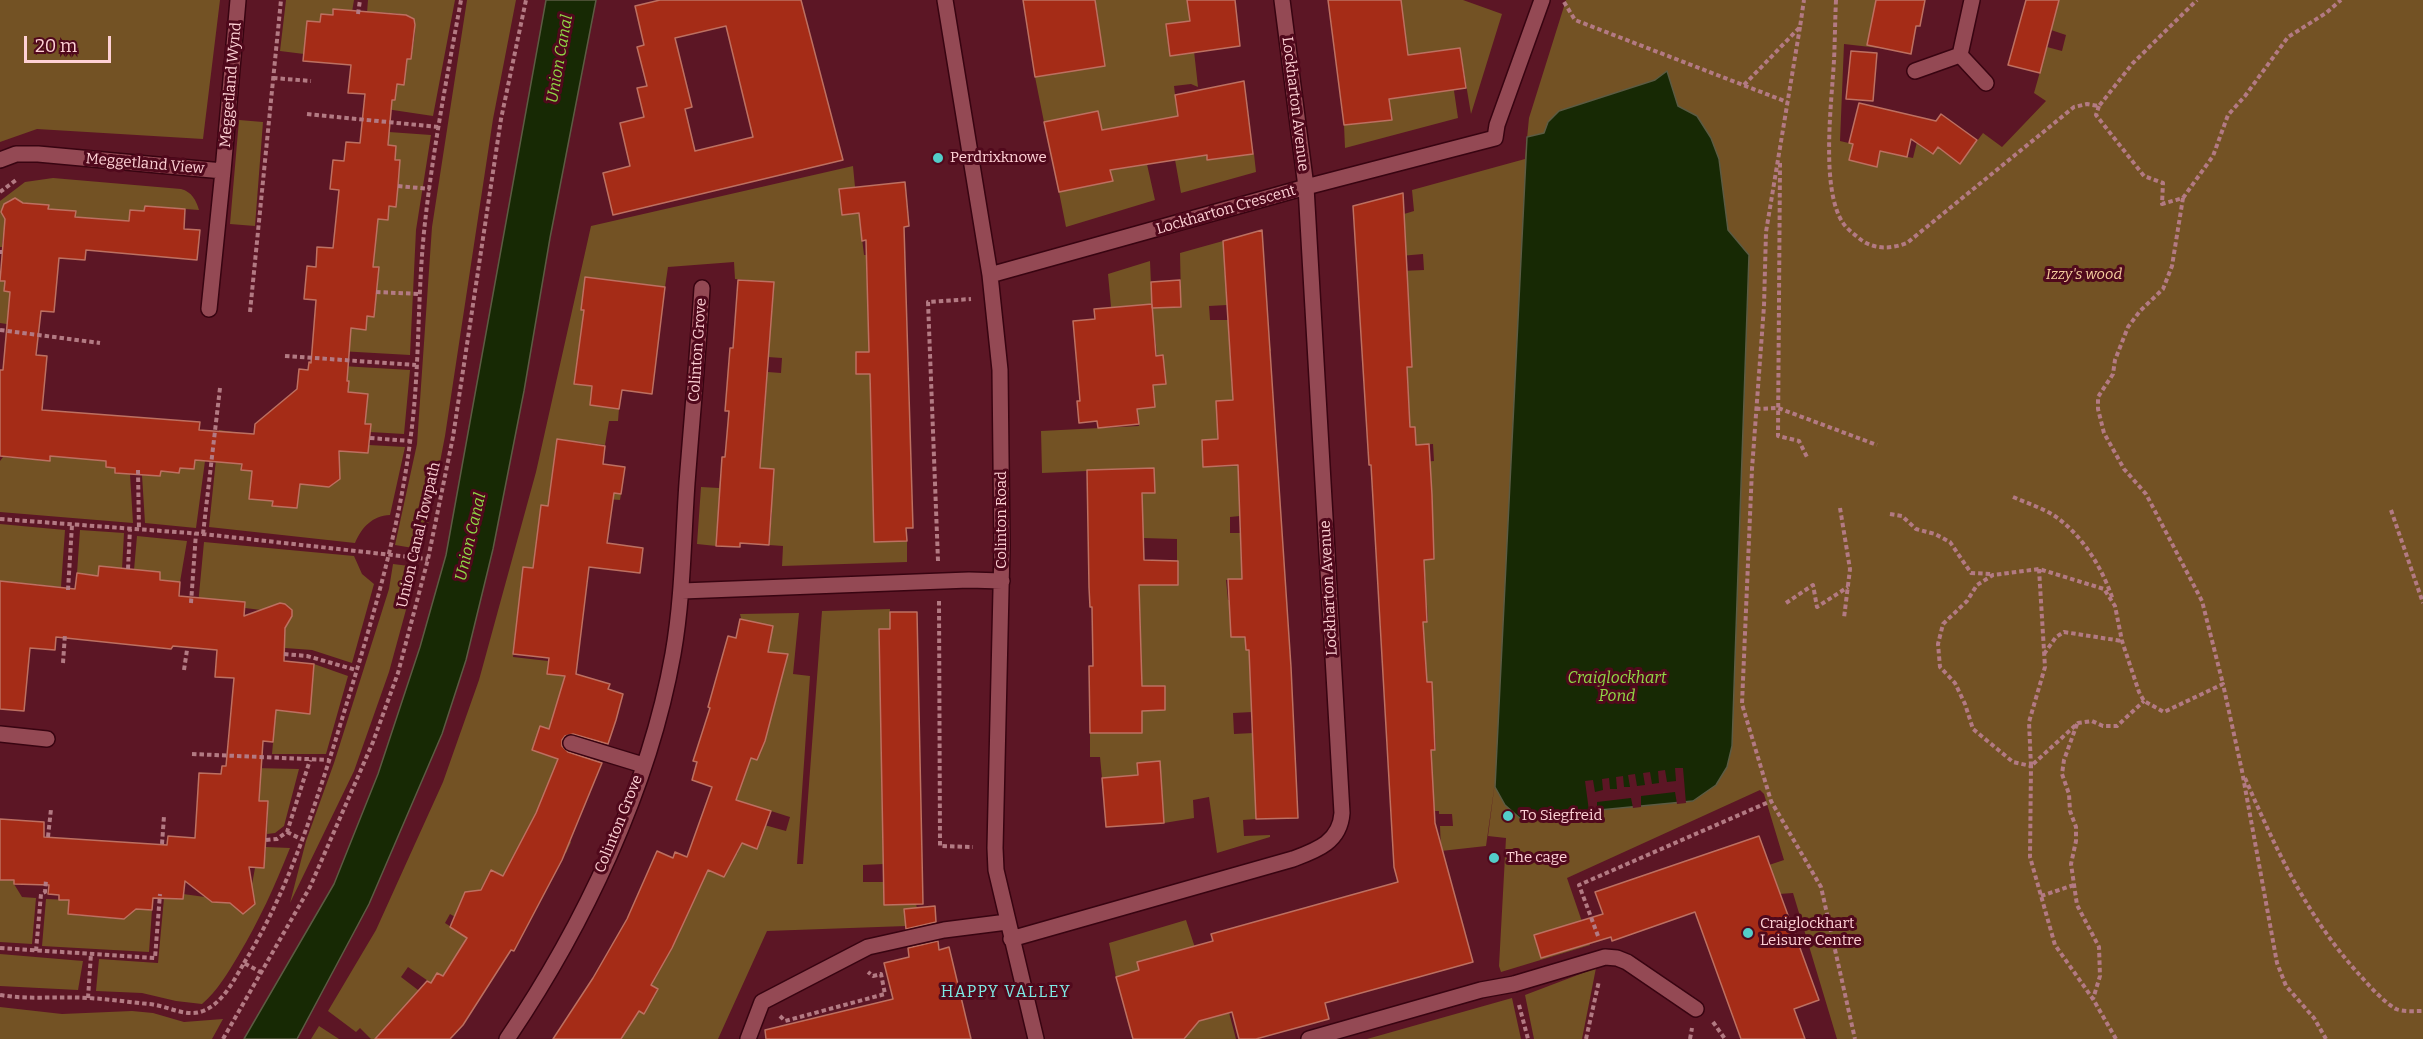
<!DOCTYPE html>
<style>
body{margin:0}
#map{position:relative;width:2423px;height:1039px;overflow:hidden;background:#5c1625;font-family:Bitter,serif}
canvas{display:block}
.scale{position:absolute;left:24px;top:36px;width:87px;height:27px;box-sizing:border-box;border:3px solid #fed1d5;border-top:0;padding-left:8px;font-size:18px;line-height:21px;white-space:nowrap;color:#fed1d5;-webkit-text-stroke:4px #50091c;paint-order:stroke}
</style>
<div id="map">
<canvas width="2423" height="1039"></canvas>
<div class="scale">20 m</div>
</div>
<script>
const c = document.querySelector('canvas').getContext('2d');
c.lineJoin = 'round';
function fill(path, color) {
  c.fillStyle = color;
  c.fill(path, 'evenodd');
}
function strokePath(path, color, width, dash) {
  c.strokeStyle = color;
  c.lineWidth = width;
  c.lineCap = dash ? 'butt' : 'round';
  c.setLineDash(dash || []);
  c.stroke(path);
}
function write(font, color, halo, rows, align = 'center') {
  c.font = font + ' Bitter,serif';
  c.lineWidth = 6;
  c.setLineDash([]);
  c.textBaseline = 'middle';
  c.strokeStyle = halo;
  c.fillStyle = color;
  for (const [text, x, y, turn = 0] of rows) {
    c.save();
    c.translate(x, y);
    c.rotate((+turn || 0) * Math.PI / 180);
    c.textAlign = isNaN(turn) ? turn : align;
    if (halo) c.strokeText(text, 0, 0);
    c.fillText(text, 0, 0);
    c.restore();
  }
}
fill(new Path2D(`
 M0 0H220L203 139 37 129 0 142Z
 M286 0H354L352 12 333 10V15L320 22 307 21 304 54 280 51Z
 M368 0H455L433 116 386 109 387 100H395L397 84 404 85 407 59H411C412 49 416 35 415 25 413 10 379 13 367 13Z
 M467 0H516L493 119 445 436 425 540 419 549 395 545 417 444 432 227Z
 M1095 0H1187L1191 25H1166L1169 50 1186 47 1193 42 1198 87 1191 84 1174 86 1177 111 1194 109 1204 138 1208 160 1254 154 1256 172 1181 193 1170 132 1138 123 1107 130V134L1044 122 1035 77 1083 20 1098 17Z
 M1401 0H1463L1502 14 1471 114 1460 48 1448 50 1458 118 1345 148 1344 125 1392 120 1389 97 1413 96Z
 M1566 0H1887L1879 48 1844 44 1840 141 1853 144 1849 160 1877 166 1880 151 1913 158 1919 134V145L1932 154 1938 147 1960 164 1983 133 2002 147 2046 101 2034 93 2047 47 2062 51 2066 35 2051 30 2057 8 2053 6 2059 0H2423V1039H1837L1793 893 1779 894 1769 865 1784 860 1764 794 1760 790 1567 878 1590 945 1501 972 1499 966 1506 838 1488 836 1495 782 1486 846 1441 851 1440 826H1453L1452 814H1439V811H1434L1431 750H1436L1435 733 1388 735 1434 716 1432 682H1427L1426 676 1423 622 1428 621 1427 605 1411 606V590L1426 589 1424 560 1434 559 1426 495H1432L1431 478 1423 462 1434 461 1433 444 1416 445 1415 427H1410L1407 367H1412C1410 334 1409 303 1401 271L1424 270 1423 254 1400 256 1404 214 1414 211 1412 190 1525 159 1529 118Z
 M239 120 263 122 255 226 230 224Z
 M389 132 431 135 416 230 410 355 339 351 351 328 366 330 367 316 374 317 379 268 373 267 374 218 389 206 396 207 400 161 395 160 388 145Z
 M1144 151 1155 200 1066 227 1059 192 1112 181 1108 158Z
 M853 166 855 187 842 215 859 213 864 255H905V266L869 352 856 353V374H870L874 542 907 541V562L782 566 783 546 769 545 772 512 763 511 716 546 697 544 701 487 719 488 720 480 773 483 774 469 760 468 766 391 727 388 728 369 781 373 782 358 768 357 774 282 735 279 734 262 668 267 665 287 586 277 601 312 657 351V358L579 349 574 384 592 386 590 405 619 409 618 421H609L605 445 557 439 553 470 570 472 568 487 621 494 620 500 592 498 590 512 541 506 537 537 590 564 588 574 523 567 513 657 548 661 547 674 584 676 566 736 540 726 532 749 558 759 556 834 571 842 566 853 526 832 503 876 491 870 480 891 482 896 472 891 467 893 483 933 450 914 445 923 468 938 443 976 437 973 431 983 408 967 401 977 452 1016 403 1031 391 1020 375 1039H371L360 1028 356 1032 328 1011 376 930 443 782 479 680 536 472 591 226Z
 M53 178 181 189C192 192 196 200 199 210L145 206 144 211 130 210 129 221 75 217V211L48 209V205L22 203 12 199C3 202 0 210 4 218L10 222 9 235H3L2 247H0V201L25 182Z
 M1223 241 1227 305 1209 306 1210 320H1228L1229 339 1268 337 1271 351 1230 354 1233 400 1216 401 1217 417 1235 438 1202 440 1203 467 1238 466 1240 516 1230 517V533H1241L1242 579 1226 580 1228 600 1244 599 1231 621 1232 637H1245L1246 650 1288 648 1252 712 1233 713 1234 734 1253 733 1295 753 1296 771 1255 773 1256 819 1243 820 1244 836 1270 835V837L1217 853 1209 797 1193 800 1194 818 1164 823 1160 761 1137 763 1138 775 1102 778 1100 757H1090V733L1142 732V686L1120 625 1140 624 1139 582 1161 561V585H1177V539L1143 538 1141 493H1155L1154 468 1042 473 1041 431 1139 426 1137 409 1155 407 1153 385 1166 383 1163 355H1157L1155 336 1131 339 1112 317 1108 274 1150 261 1152 308 1181 299 1180 253Z
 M0 281H5L4 291 10 292 13 325 0 323Z
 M342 366 410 370 404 434 370 432 371 424H365L368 394 348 392 349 381 340 380Z
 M219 430 233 432C232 447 242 456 241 470L252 471 249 499 273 501V506L297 508 300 480 329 487C343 481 338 465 340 451L368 453 369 445 405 447 390 515C372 516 362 527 355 543L209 527Z
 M50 455 106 461 115 468V473L130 474 133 523 0 512V461L3 457 49 461Z
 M195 460 205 461 196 528 145 523 142 475 160 476 161 471 179 473 180 468Z
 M0 524 65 530 61 587 0 581Z
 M80 530 124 533 122 569 99 566 98 576 77 573Z
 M137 536 187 541 180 582 160 580V572L134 570Z
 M204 542 354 556 362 574 374 584 352 663 312 650 285 648V625L292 616 291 609 285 604 274 605 269 611 245 608V602L198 605Z
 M393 564 409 566 416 573 389 672 354 771 290 903 306 841 334 763 389 589Z
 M890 609V629H879L884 864 863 865V882H884L916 904 917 908 904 909 906 926 767 931 718 1039H604L603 990 644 1013 648 983 698 866 724 877 730 864 698 841 737 854 742 843 757 848 750 821 786 831 790 817 736 800 744 756 757 760 761 749 759 689 740 614 799 613 793 674 810 676 797 864H803L822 611Z
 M314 664 348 676 326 754H272L276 710 308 713Z
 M253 768 299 769 284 826 275 833 267 834 268 802 259 801Z
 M266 847 290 848C274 888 260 919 238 956 227 974 218 990 202 1004L176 1001 142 993 96 991 99 959 158 963 164 898 182 899 183 894 205 897 212 902 233 903 246 911 252 907 254 900 251 890 255 868H264Z
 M0 880H14V884L22 897 36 898 32 944 0 942Z
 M46 899 69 900 68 912 74 915 123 919 132 912 133 909 152 910 149 952 42 946Z
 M1186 920 1200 963 1222 986 1236 1039H1176L1188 1034 1193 1029 1191 1023 1203 1020 1139 970 1116 977 1109 943Z
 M0 954 83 961 78 990 0 986Z
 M1596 968 1582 1039H1534L1525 995Z
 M1512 998 1521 1039H1367Z
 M0 1007 62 1014 132 1011 153 1013 184 1022 223 1019 212 1039H0Z
 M319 1026 339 1039H311Z`), '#735224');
const water = new Path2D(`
 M546 0H596L550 238 524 391 493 549 466 660 442 734 369 904 297 1039H244L334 884 378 774 420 647 446 555Z
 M1667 71 1678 106 1697 116 1711 138 1719 159 1728 230 1749 255 1732 746 1727 767 1716 785 1693 801 1589 811 1523 821 1505 805 1495 787 1527 137 1544 133 1548 122 1559 111 1655 80Z`);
fill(water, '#172904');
strokePath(water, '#5c5b43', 1.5);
fill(new Path2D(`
 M1675 768H1683L1686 803 1677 804 1675 792 1641 796V807L1633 808 1631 798 1597 802V810L1589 811 1585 781 1593 780 1595 792 1603 790 1602 779 1609 778 1610 789H1617L1616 777 1623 776 1624 787H1630L1628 775 1635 774 1637 786 1645 785 1643 773 1650 772 1652 784 1659 783 1658 771 1665 770 1667 782 1676 781Z`), '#5c1625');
const building = new Path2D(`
 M660 0H801L843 160 613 215 603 173 630 166 620 123 644 117 637 88 647 86 637 47 644 45 635 6ZM726 26 753 137 695 151 685 109 692 107 675 38Z
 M1023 0H1095L1105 66 1035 77Z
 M1187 0H1235L1240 46 1170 56 1166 24 1190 21Z
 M1328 0H1401L1408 55 1460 48 1466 88 1389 99 1392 120 1344 125Z
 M1876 0H1925L1920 26H1916L1911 54 1867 45Z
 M2026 0H2059L2040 73 2008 65Z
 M333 9 406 15 414 19 415 25 411 59H407L404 85 397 84 395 100H392L388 145 396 146 395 160H400L398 186 396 207 389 206 388 220 378 219 373 267H379L374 317 367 316 366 330 351 328 347 381H349L348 392 368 394 365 424H371L368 453 339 451 340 479 329 487 300 484 297 508 272 506 273 501 249 499 252 471 241 470 242 464 195 460 194 469 180 468 179 473 161 471 160 476 115 473V468L106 467V461L50 456V461L0 456V370H3L10 292 4 291 5 281H0L5 219 1 212 4 204 15 198 23 203 49 205 48 209 76 211 75 217 129 221 130 210 144 211 145 206 185 209 184 229 200 230 197 260 86 250 85 260 59 258 54 312 41 311 36 355 47 356 42 410 200 422 199 430 254 434 255 424 297 389 299 369 308 370 309 362 311 363 316 300 304 299 307 266 316 267 317 247 333 248 339 190 330 189 333 160 344 161 346 142 360 143 365 94 348 93 351 65 303 61 307 21 320 22 321 14 333 15Z
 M1851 51 1877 53 1873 101 1846 99Z
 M1244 81 1253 154 1207 160V155L1110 170 1113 181 1059 192 1044 122 1098 111 1102 130 1178 116 1175 95Z
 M1859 103 1936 121 1941 114 1977 140 1960 164 1938 147 1933 154 1911 139 1907 157 1880 151 1877 167 1849 160 1853 144 1849 143Z
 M905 182 909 226 904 227 913 528H906L907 541 874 542 870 374H856V352H869L866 240 862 241 859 213 842 215 839 189Z
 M1403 193 1412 367H1407L1410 427H1415L1416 445 1429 444 1432 495 1434 559 1424 560 1427 622H1423L1427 682H1432L1435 750H1431L1435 823 1473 962 1325 1003 1329 1019 1256 1039H1239L1232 1012 1199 1021 1184 1039H1133L1116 977 1139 970 1137 962 1213 941 1211 934 1398 882 1394 867 1371 465H1369L1353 206Z
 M1262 230 1291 667 1298 818 1256 819 1249 650H1246L1245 637H1231L1228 579H1242L1238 465 1203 467 1202 440 1218 439 1216 401 1233 400 1223 241Z
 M585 277 665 287 652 394 622 390 619 409 590 405 592 386 574 384 584 310H581Z
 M738 280 774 282 760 468 774 469 769 545 740 543V547L716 546 722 457H725L729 411H725L730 348H733Z
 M1180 280 1181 307 1152 308 1151 282Z
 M1152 304 1156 356 1163 355 1166 384 1153 385 1155 407 1137 409 1139 424 1098 428 1097 421 1079 423 1077 401H1080L1073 321 1095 319 1094 309Z
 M557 439 605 446 603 464 625 467 621 494 614 493 607 543 643 548 640 573 589 567 576 674 610 684 608 689 623 694 616 720 608 744 573 734 565 736 562 740V746L568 752 602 763 562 860 514 951 511 950 463 1025 450 1039H375L427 981 431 983 437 973 443 976 467 938 450 927 465 892 481 890 491 870 503 876 536 813 558 759 532 750 540 726 549 729 565 676 547 674 549 658 513 654 523 567 533 568 541 505 548 506Z
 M1154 468 1155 493H1142L1144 560 1178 561V585H1139L1142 686H1165V710L1142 711V733H1090L1089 666H1093L1092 607H1090L1089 587 1087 470Z
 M99 566 160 572V580L180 582 179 596 245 602 244 616 280 603 285 604 292 610V616L285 628 284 661 314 664 310 714 276 710 273 742 263 741 259 801H268L264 868 249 867 255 904 243 914 230 903 212 902 185 881 183 899 153 898 152 910 136 909 124 919 68 914 69 900H59V895L48 894 49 885 14 884V880H0V819L44 822V837L167 845 168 836 195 838 199 773 221 774 222 766H226L234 678 215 677 217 650 173 646 171 649 56 637 55 650 30 648 24 711 0 709V581L75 589 77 573 98 576Z
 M890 612H917L923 904 884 905 879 629H890Z
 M740 619 773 626 768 652 788 654 765 741 757 760 751 758 736 800 771 811 757 849 742 843 724 877 708 870 672 948 651 985 658 989 644 1014 639 1011 621 1039H553L593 978 627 919 657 851 673 858 675 852 687 857 712 787 692 780 697 762 693 761 710 708 708 707 728 636 736 638Z
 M1160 761 1164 823 1106 827 1102 778 1138 775 1137 763Z
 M1759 836 1819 1000 1794 1009 1805 1039H1741L1695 912 1612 941 1611 937 1541 958 1534 935 1603 914 1595 892Z
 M935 906 936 922 906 929 904 909Z
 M938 941 939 950 949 947 971 1039H766L765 1030 893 999 884 963 909 957 908 948Z`);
fill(building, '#a52c17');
strokePath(building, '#bd7061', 1.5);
const minor = new Path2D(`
 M945 0 990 275 1000 370 1002 547 995 848 996 870 1036 1039
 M1960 55 1986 83
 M1915 71 1960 55 1972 0
 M0 160 16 154H38L223 171 209 309
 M223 171 238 0
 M990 275 1306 187 1495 138 1497 125 1542 0
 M682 591 969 580 1002 581
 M0 734 47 739
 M571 743 643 765
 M1011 939 1293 859C1317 850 1340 842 1342 813L1306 187 1282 0
 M507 1039C583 927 649 789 673 654 683 597 683 540 687 483 692 418 698 353 702 288
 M748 1039 762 1002 868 947 944 930 1007 922
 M1309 1039 1481 990 1514 984 1605 957 1617 958 1627 962 1696 1009`);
strokePath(minor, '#380411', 18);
strokePath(new Path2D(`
 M1836 0C1835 20 1835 40 1834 60 1832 100 1820 189 1843 223 1847 229 1854 234 1860 239 1874 250 1891 249 1907 243L2074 107 2087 104 2099 106 2133 63 2197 0
 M1564 2 1575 20 1787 102
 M358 14 360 0
 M1800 27 1766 232 1764 306 1752 469 1742 704 1771 801 1821 887 1855 1039
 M273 78 311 81
 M1744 85 1800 27 1804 0
 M2099 106 2096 115 2144 176 2163 183 2162 204 2183 198 2172 266 2163 289 2140 311 2128 327 2115 360 2113 374 2098 397V409L2104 433 2124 469 2146 494 2202 601 2223 684
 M307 114 438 127
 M1780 163 1778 436 1799 441 1808 459
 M398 186 430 189
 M0 192 16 180
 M2183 198 2213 156 2228 115 2245 96 2288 37 2326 13 2341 0
 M0 252H2
 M376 292 420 294
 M250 312 281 0
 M0 330 100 343
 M285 356 416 365
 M1756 409 1778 408 1877 445
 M370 438 410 441
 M138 470 139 530
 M2013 497C2029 504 2046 509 2059 519 2085 539 2103 570 2113 600
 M1840 508 1850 569 1844 618
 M2391 510 2423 603
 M1890 514 1902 516 1916 529 1935 534 1950 542 1971 573 1992 574
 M0 519 203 534 428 559
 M203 534 220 388
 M938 561 928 302 971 299
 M128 569 130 529
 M2039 569 2045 667 2029 722 2031 766 2078 723 2092 721 2103 726H2117L2144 701
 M68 590 72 525
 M939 601 940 846 973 847
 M191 603 196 533
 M1786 603 1813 585 1817 607 1848 587
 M284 654 307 656 356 670
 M2044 654 2056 637 2064 632 2122 641
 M63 663 65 634
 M184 670 187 650
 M2077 724 2064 760 2062 774 2069 794 2070 811 2076 827V841L2071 864 2077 905 2099 947 2100 976 2093 999
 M192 754 329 760
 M2245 778C2275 847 2305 913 2356 971 2368 984 2381 1000 2396 1009 2403 1012 2415 1011 2423 1011
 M287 832 301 839
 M48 837 51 809
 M266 840 277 839 287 832 310 760
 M162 844 164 816
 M2041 896 2074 885
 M1598 936 1579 885 1771 801
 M0 948 155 958 160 894
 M36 951 41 894 45 892 46 880
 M244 963C286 895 311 818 335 742 365 643 397 544 410 442 420 372 417 302 424 232 432 154 447 77 461 0
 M0 995C29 1000 59 996 88 998 108 999 128 1002 148 1004 166 1005 186 1018 203 1011 223 1003 234 980 244 963L262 973
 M88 998 91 954
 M1519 1005 1528 1039
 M780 1016 785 1021 885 994 881 974 873 976 868 972
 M1713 1022 1725 1039
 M223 1039 310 887 373 742 398 673 428 559 453 437 501 119 526 0
 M1586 1039 1599 981
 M1690 1039 1692 1028
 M2116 1039 2093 999 2055 945 2030 857 2031 766 2013 762 1973 729 1965 704 1955 683 1940 667 1938 644 1943 624 1967 601 1977 585 1993 575 2039 569 2104 589 2115 606 2122 641 2139 692 2144 701 2164 712 2223 684 2242 771 2277 963 2286 986 2314 1018 2326 1039`), '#b37a83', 4, [4.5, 3]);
strokePath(minor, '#944954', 15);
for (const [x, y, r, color] of [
 [938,158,6,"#53cdc9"],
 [1508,816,6,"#53cdc9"],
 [1494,858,6,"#53cdc9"],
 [1748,933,6,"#53cdc9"]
]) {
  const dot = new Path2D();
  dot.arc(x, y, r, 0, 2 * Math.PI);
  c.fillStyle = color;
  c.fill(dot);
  strokePath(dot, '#50091c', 2);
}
write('15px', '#fed1d5', '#50091c', [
 ["Meggetland Wynd",231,85,-85],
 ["Lockharton Avenue",1295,104,83],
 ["Meggetland View",145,164,5],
 ["Lockharton Crescent",1226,210,-16],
 ["Colinton Grove",698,350,-86],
 ["Colinton Road",1002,520,-90],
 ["Union Canal Towpath",419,535,-77],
 ["Lockharton Avenue",1329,588,-93],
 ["Colinton Grove",619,824,-68]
]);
write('15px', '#fed1d5', '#50091c', [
 ["Perdrixknowe",950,158],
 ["To Siegfreid",1520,816],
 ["The cage",1506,858],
 ["Craiglockhart",1760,924],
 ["Leisure Centre",1760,941]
], 'left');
write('italic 15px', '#f5ce9e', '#50091c', [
 ["Izzy's wood",2084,275]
]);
write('italic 16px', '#90da47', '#50091c', [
 ["Union Canal",560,59,-80],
 ["Union Canal",471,537,-77],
 ["Craiglockhart",1617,679],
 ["Pond",1617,697]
]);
c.letterSpacing = '1.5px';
write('16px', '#7eeae6', '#50091c', [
 ["HAPPY VALLEY",1006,993]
]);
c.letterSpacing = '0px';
</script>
